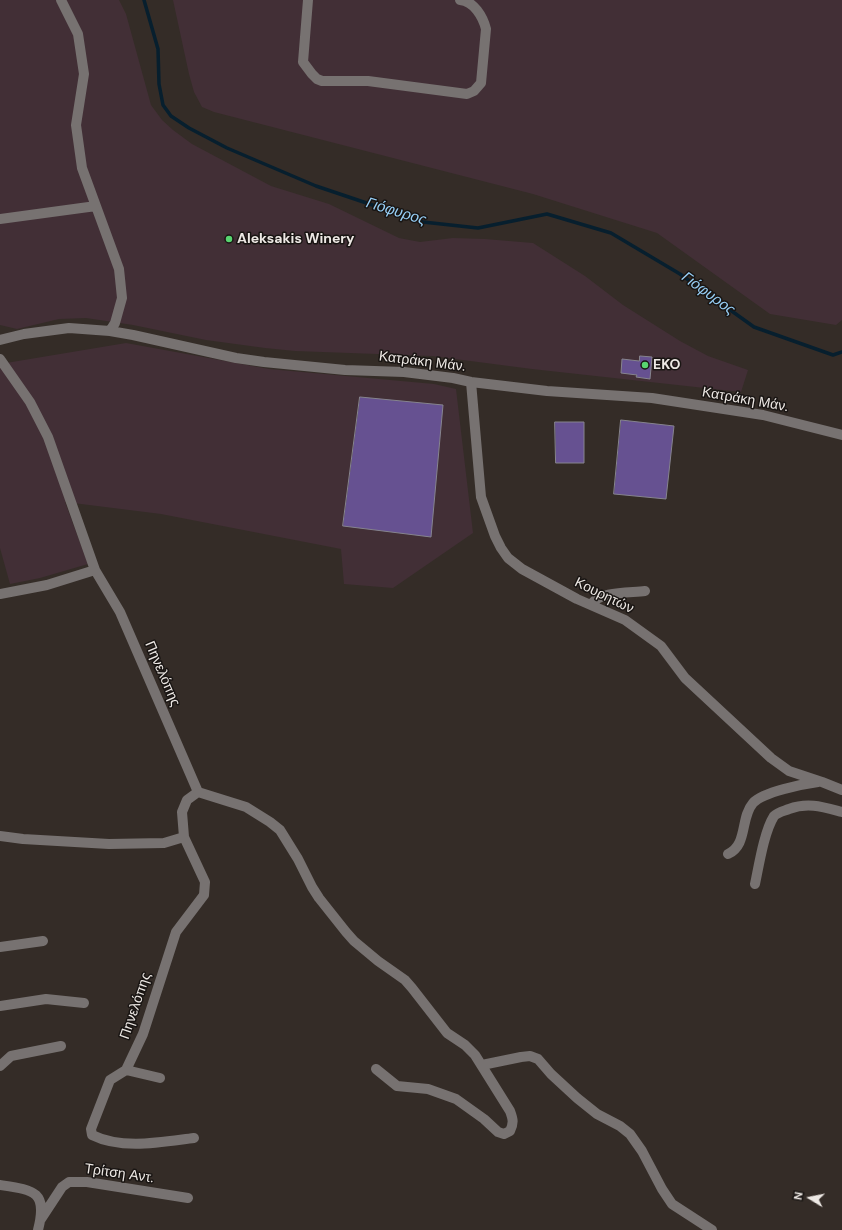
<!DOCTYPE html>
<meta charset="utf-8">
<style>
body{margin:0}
#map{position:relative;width:842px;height:1230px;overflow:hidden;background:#342c27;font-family:"DM Sans",sans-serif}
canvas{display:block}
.north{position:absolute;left:790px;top:1178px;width:40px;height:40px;-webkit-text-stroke:3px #191513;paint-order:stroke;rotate:280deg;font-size:11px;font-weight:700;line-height:16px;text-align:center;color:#ede8e4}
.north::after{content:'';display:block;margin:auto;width:14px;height:18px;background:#ede8e4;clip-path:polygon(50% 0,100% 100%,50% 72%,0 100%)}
</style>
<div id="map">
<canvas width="842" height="1230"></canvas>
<div class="north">N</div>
</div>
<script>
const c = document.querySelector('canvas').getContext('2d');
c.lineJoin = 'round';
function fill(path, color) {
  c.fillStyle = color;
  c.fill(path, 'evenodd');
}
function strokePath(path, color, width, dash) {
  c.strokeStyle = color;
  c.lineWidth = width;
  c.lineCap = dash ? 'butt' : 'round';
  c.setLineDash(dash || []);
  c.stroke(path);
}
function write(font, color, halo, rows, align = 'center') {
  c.font = font + ' "DM Sans",sans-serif';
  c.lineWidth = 3;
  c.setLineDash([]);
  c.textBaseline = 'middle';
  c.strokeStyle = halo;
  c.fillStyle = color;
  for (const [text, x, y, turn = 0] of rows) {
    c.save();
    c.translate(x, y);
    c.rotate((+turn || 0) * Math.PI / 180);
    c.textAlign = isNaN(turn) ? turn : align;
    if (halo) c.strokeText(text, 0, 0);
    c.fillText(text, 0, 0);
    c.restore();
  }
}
fill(new Path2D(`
 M0 0H119L126 14 151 105 162 120 173 130 192 144 271 186 329 204 399 238 420 242 453 238 485 239 533 243 585 276 623 305 680 341 708 356 748 370 741 392 532 369 432 356 295 351 265 348 206 340 133 325 86 318 59 319 17 329 0 325Z
 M173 0H842V320L836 325 770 314 657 233 533 194 214 112 202 107 194 92 189 74Z
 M126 343 269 369 434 384 456 389 473 533 393 588 344 584 341 549 161 514 65 502 88 564 40 578 10 584 0 548V364Z`), '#422f36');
strokePath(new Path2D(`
 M144 0 158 49 159 84 163 105 171 116 189 128 227 148 316 186 423 222 478 228 547 214 611 233 680 274 754 327 833 355 842 352`), '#071f2e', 3.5);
const building = new Path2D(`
 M640 356 652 357 650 379 636 377 637 375 621 373 622 359 639 361Z
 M360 397 443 405 431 537 343 526Z
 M621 420 674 426 666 499 614 494Z
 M555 422H584V463H556Z`);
fill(building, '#665191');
strokePath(building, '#86848e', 1);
strokePath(new Path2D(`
 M61 0 78 34 84 74 76 125 82 168 119 269 122 298 115 323 110 331
 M308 0 303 62 312 74 317 79 322 81H368L467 94 474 91 481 83 486 29C483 17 474 1 460 0
 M0 219 96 206
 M0 340 24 334 69 328 110 331 133 335 236 358 264 362 345 370 404 372 453 378 471 382 547 391 652 398 763 415 842 435
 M0 359 30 402 48 437 95 570 120 612 198 792
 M471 382 481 497 495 536 501 548 508 558 522 569 577 599 625 620 661 646 685 678 771 758 789 771 822 782 842 790
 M0 594 47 585 95 570
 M591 605C599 591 630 593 645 591
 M0 836 23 839 109 844 164 843 184 837
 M728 854C748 845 740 818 753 803 763 792 803 784 818 782
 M755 884C759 865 764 832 774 816 778 812 784 811 789 809 808 802 823 807 842 812
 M0 947 43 941
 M0 1006 46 999 84 1003
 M482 1065 521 1057 530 1056 538 1059 551 1074 577 1098 597 1114 620 1126 630 1134 642 1151 662 1189 672 1204 712 1230
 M0 1066 11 1056 61 1046
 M126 1070 160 1078
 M194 1138C162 1142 122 1150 92 1135L91 1129 110 1080 126 1070 143 1034 176 932 204 895 205 882 184 837 182 812 187 800 198 792 246 807 270 822 280 830 298 859 312 887 319 898 346 932 354 941 378 961 405 980 412 988 447 1033 465 1045 475 1055 510 1111C513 1119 514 1123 510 1131L504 1134 498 1132 484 1119 456 1099 428 1089 397 1086 376 1069
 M0 1185C34 1190 48 1191 38 1230
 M41 1219 62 1187 69 1182H87L188 1198`), '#777271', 10);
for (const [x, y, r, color] of [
 [229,239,4,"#58d570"],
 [645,365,4,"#58d570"]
]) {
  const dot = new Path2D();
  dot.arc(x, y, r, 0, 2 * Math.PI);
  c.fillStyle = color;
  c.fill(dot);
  strokePath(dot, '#191513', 1.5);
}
write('bold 14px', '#ede8e4', '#191513', [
 ["Aleksakis Winery",237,239],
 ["EKO",653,365]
], 'left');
write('14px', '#ede8e4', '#191513', [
 ["Κατράκη Μάν.",422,362,7],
 ["Κατράκη Μάν.",745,400,10],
 ["Κουρητών",604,596,26],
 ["Πηνελόπης",162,674,67],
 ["Πηνελόπης",136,1006,-71],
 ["Τρίτση Αντ.",119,1174,8]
]);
write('italic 15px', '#97cff6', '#191513', [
 ["Γιόφυρος",396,212,17],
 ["Γιόφυρος",708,294,36]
]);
</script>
